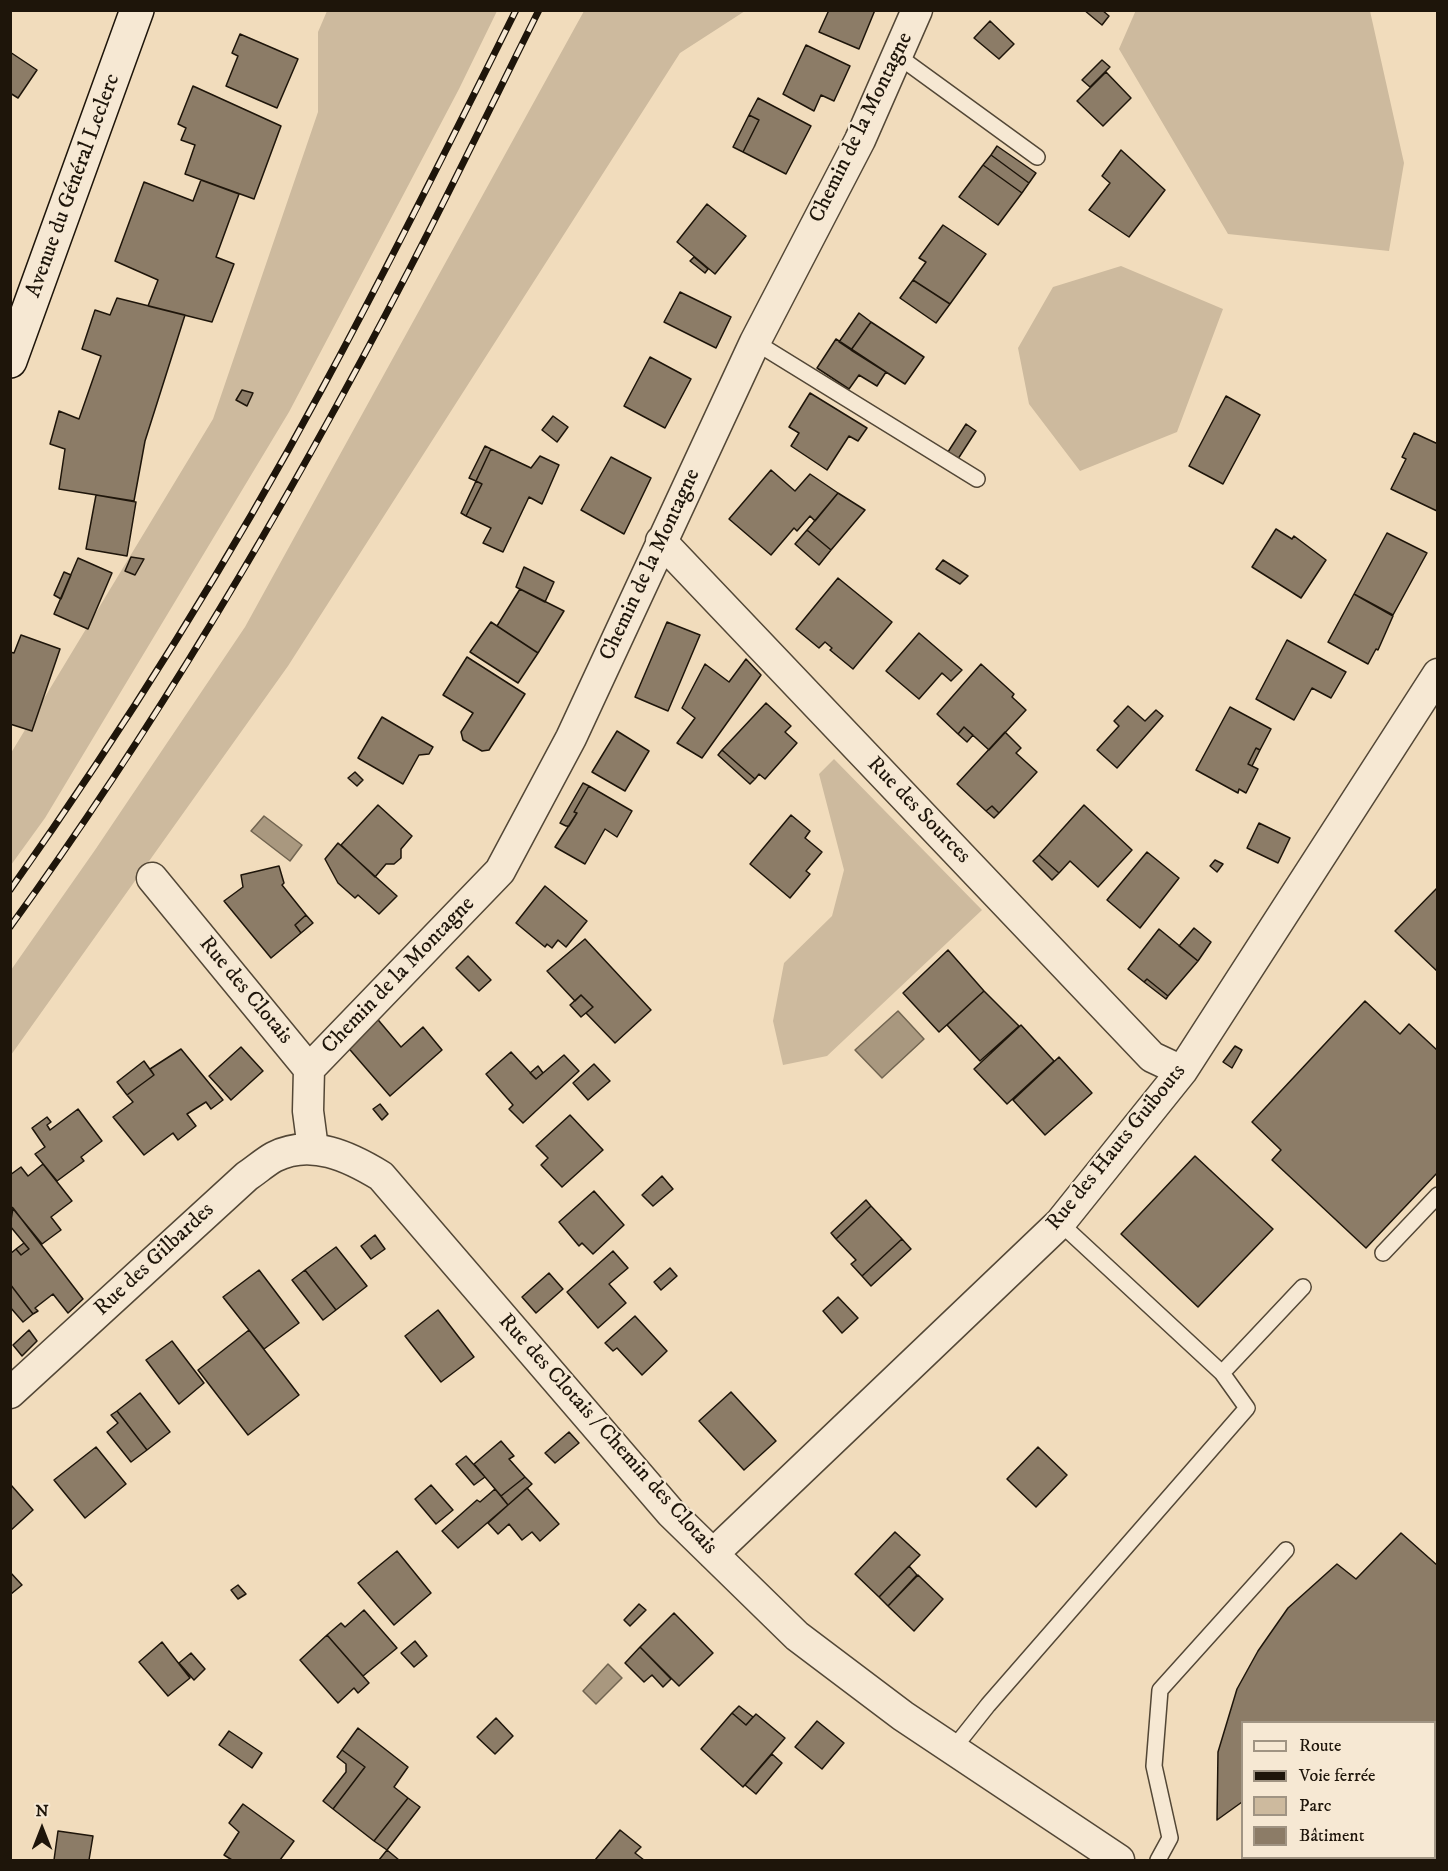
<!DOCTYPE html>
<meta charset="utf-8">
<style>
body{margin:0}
#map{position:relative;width:1448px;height:1871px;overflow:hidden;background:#f1dcbc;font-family:"IM FELL DW Pica",serif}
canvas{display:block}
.frame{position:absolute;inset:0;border:12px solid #1e150a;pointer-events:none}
.legend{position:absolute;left:1241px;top:1721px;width:195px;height:138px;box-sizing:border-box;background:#f6e8d3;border:2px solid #a09483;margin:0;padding:8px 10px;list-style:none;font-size:18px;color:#1e150a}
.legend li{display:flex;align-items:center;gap:12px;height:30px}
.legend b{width:30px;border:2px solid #a09483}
.north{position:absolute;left:12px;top:1799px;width:60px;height:60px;-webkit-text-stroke:4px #f6e8d3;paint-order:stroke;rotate:0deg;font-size:16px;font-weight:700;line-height:24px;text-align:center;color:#1e150a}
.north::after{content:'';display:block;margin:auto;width:21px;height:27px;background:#1e150a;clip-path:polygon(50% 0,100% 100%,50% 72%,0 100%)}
</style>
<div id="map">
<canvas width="1448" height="1871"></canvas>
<div class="frame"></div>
<ul class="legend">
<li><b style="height:8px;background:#f6e8d3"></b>Route</li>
<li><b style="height:8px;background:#1e150a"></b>Voie ferrée</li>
<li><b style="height:16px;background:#cdba9e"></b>Parc</li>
<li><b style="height:16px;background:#8c7c67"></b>Bâtiment</li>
</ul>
<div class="north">N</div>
</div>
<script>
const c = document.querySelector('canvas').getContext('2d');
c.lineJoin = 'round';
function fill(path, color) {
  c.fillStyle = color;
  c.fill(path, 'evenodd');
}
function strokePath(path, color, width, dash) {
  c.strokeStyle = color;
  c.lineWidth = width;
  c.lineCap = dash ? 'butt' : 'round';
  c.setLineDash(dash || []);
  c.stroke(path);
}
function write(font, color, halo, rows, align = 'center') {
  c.font = font + ' "IM FELL DW Pica",serif';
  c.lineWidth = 4.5;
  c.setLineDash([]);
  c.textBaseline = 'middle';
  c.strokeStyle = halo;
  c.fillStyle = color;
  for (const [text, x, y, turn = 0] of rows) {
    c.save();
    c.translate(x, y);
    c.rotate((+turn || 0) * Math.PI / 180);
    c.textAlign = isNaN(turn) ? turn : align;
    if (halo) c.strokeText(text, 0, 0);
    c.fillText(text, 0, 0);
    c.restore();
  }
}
fill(new Path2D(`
 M1136 10 1370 11 1404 163 1389 251 1228 234 1119 49Z
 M327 11H497L459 89 289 412 45 818 11 865V753L213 419 318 112V32Z
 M584 11H745L680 53 288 666 11 1055V970L95 850 245 627Z
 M1121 266 1223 309 1177 432 1080 471 1029 404 1018 348 1053 287Z
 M834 759 982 910 827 1056 783 1065 773 1021 784 963 832 916 844 870 819 774Z`), '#cdba9e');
const water = new Path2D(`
 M264 816 302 845 290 861 251 831Z
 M898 1011 924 1039 882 1078 855 1050Z
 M608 1664 622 1678 596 1704 583 1691Z`);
fill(water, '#a9987f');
strokePath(water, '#716450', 1.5);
const building = new Path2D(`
 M829 10H875L859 49 819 32Z
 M1084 10H1102L1109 16 1102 25Z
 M990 21 1014 44 999 59 974 38Z
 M240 34 298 59 277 108 226 86 238 56 232 53Z
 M806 45 850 66 834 101 821 95 814 111 783 94Z
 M10 52 37 70 18 98 10 93Z
 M1102 60 1110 67 1090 87 1082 80Z
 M1106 72 1131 98 1103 126 1077 101Z
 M193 86 281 126 254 199 185 174 195 145 181 140 186 128 178 124Z
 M758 98 811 126 786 174 743 152 759 120 749 115Z
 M749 115 759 120 743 152 733 147Z
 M997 146 1036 173 1029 183 991 155Z
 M1121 150 1165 190 1129 237 1089 210 1110 183 1102 176Z
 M991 155 1029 183 1022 193 983 165Z
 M983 165 1022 193 998 225 959 197Z
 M201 180 239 194 216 257 234 264 212 322 148 306 158 280 115 261 144 182 193 201Z
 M707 204 746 236 715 274 677 242Z
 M943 225 986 254 950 304 913 280 926 262 919 258Z
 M694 257 708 269 705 273 690 261Z
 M913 280 950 304 936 323 900 298Z
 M680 292 731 317 716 348 664 322Z
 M117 298 185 315 145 441 134 501 59 489 65 449 50 444 59 411 79 419 101 356 82 349 95 310 110 315Z
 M859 313 871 322 851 350 839 342Z
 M871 322 924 357 905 384 851 350Z
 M836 339 886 372 877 386 859 375 849 389 817 368Z
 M650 357 691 379 665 428 624 406Z
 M242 390 253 393 247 406 236 400Z
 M810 393 867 428 858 441 849 436 827 470 791 446 799 433 789 427Z
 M1226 396 1260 415 1223 484 1189 466Z
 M553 416 568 427 557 442 542 430Z
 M966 424 976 431 956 462 946 455Z
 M1414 433 1438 444 1437 511 1391 489 1406 459 1402 457Z
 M485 446 491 449 476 481 469 478Z
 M491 449 531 468 540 456 559 465 542 504 529 497 503 552 483 543 491 528 466 516 482 484 476 481Z
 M611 457 651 478 624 534 581 510Z
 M771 470 795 491 810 474 838 493 815 521 810 516 797 531 794 528 771 555 729 519Z
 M476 481 482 484 466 516 461 513Z
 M838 493 865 510 831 550 807 530Z
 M96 495 136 502 127 556 86 549Z
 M1276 529 1292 539 1294 536 1326 560 1301 598 1252 567Z
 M807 530 831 550 819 565 795 544Z
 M1387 533 1427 553 1393 615 1354 594Z
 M131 557 144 559 135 575 125 571Z
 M78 558 112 573 88 629 54 614Z
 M943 560 968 576 960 584 936 569Z
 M524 567 554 582 545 602 516 587Z
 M64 572 71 575 61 599 54 595Z
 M838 578 892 622 853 669 830 650 832 648 825 642 819 648 796 629Z
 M520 589 564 611 538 653 497 626Z
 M1354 594 1393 616 1378 650 1376 649 1368 664 1328 642Z
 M491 622 538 653 518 683 470 652Z
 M667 622 700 635 668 711 635 697Z
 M919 633 962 670 951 681 942 673 919 699 886 671Z
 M21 635 60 649 32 731 10 724V652L14 653Z
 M1287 640 1346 672 1331 698 1312 688 1294 720 1256 699Z
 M467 657 525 694 489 750 482 751 463 740 461 732 473 713 443 695Z
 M746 659 761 675 702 758 677 743 695 718 682 708 705 664 729 682Z
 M981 664 1014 694 1012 697 1026 710 989 750 964 727 958 734 937 714Z
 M766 703 791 726 785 732 797 743 765 779 759 774 755 779 722 750Z
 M1128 706 1145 721 1156 710 1163 716 1117 768 1097 750 1119 726 1114 721Z
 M1230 707 1271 729 1260 750 1256 748 1248 764 1258 769 1246 793 1239 789 1238 793 1196 770Z
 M382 717 433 747 429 754 419 755 403 784 358 758Z
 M964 727 973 735 967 742 958 734Z
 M617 731 649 751 625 791 592 772Z
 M1005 732 1021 748 1016 753 1037 772 999 813 992 806 986 811 957 784Z
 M1256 748 1260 750 1252 766 1248 764Z
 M722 750 755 779 750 784 718 755Z
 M355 772 363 780 357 786 348 778Z
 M583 783 589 786 574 812 577 813 569 826H566L560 823Z
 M589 786 632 811 617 837 605 829 585 864 555 847 577 813 574 812Z
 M378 805 412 836 401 849V858L394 864H386L375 877 341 845Z
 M1084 805 1132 850 1098 887 1070 861 1059 873 1039 855Z
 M992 806 999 813 994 818 986 811Z
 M791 815 810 831 805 838 822 852 806 871 810 874 790 898 750 864Z
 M1259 823 1290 838 1278 863 1247 848Z
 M338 843 397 896 379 914 358 895 355 898 338 883 325 859Z
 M1147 852 1179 878 1140 928 1107 900Z
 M1039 855 1059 873 1052 880 1033 861Z
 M1215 860 1223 864 1217 872 1210 866Z
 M279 866 284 883 282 885 306 915 295 925 301 933 271 958 224 901 243 887 241 875Z
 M545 886 587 921 566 947 558 940 552 948 547 944 545 947 516 923Z
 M1438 887V972L1395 931Z
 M306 915 313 923 301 933 295 925Z
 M1194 928 1211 942 1198 961 1179 946Z
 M1159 929 1198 961 1168 996 1147 979 1144 982 1128 969Z
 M585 939 651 1010 615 1043 586 1013 593 1007 581 995 575 1001 547 971Z
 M948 950 984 991 939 1032 903 993Z
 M468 956 491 980 479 991 456 968Z
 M1147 979 1168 996 1166 999 1144 982Z
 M984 991 1019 1026 980 1061 947 1025Z
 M581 995 593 1007 581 1017 570 1005Z
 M1365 1001 1400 1034 1409 1024 1438 1051V1172L1366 1248 1272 1160 1281 1150 1252 1122Z
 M374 1015 401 1047 423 1027 442 1050 390 1096 345 1044Z
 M1021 1025 1054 1061 1007 1104 974 1069Z
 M1235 1046 1242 1050 1232 1068 1223 1062Z
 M241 1047 263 1071 231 1100 209 1076Z
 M181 1049 223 1100 211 1109 206 1102 187 1114 196 1126 178 1140 173 1133 144 1155 113 1117 133 1102 127 1095 154 1075 150 1069Z
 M511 1052 536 1079 564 1055 579 1071 523 1123 509 1109 513 1105 486 1074Z
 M1059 1057 1092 1093 1045 1135 1013 1100Z
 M144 1061 154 1075 127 1095 117 1082Z
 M594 1064 610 1081 588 1100 573 1083Z
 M538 1066 543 1073 536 1079 530 1073Z
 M380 1104 388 1114 382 1120 373 1109Z
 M78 1109 102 1141 81 1157 84 1161 57 1181 35 1154 45 1147 32 1128 47 1117 51 1122 47 1125 50 1130Z
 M570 1115 603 1150 562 1187 541 1165 548 1158 536 1146Z
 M1195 1156 1273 1229 1198 1307 1121 1234Z
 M43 1164 72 1201 51 1217 61 1230 42 1244 10 1205V1175L21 1167 28 1176Z
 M662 1176 673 1189 653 1206 642 1195Z
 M594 1191 624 1225 593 1254 582 1243 579 1246 559 1222Z
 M866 1200 871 1206 836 1239 831 1233Z
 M871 1206 902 1239 862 1276 851 1264 856 1260 836 1239Z
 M13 1208 83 1299 68 1313 53 1294 35 1308 38 1311 33 1314 10 1284V1254L16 1249 21 1255 29 1249 10 1226Z
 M375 1235 385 1249 371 1259 361 1246Z
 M902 1239 911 1249 871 1286 862 1276Z
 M24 1243 29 1249 21 1255 16 1249Z
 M336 1247 367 1286 336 1310 305 1270Z
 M613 1251 628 1268 609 1284 626 1303 598 1328 567 1292Z
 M670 1268 677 1276 661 1290 654 1282Z
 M259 1270 299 1323 264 1349 223 1297Z
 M305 1270 336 1310 323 1320 292 1280Z
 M549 1273 563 1289 536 1313 522 1297Z
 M10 1284 33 1314 23 1322 10 1307Z
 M838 1297 858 1318 842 1333 823 1311Z
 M438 1310 474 1357 441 1382 405 1336Z
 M635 1316 667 1351 642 1375 617 1348 613 1351 605 1343Z
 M29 1330 37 1341 22 1356 13 1345Z
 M249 1330 299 1395 248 1435 198 1370Z
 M172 1341 204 1383 179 1404 146 1360Z
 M731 1392 776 1441 744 1470 699 1421Z
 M140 1393 170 1432 147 1450 117 1411Z
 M117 1411 147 1450 131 1462 107 1432 118 1423 111 1415Z
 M569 1432 579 1443 555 1463 545 1453Z
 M501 1441 514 1456 509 1459 525 1477 501 1496 474 1464Z
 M96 1447 126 1484 85 1518 54 1480Z
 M1038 1447 1067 1475 1036 1507 1007 1479Z
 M466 1456 485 1477 474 1485 456 1464Z
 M525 1477 532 1484 508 1505 501 1496Z
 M11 1485 33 1510 10 1531V1485Z
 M431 1485 453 1510 436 1524 415 1499Z
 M527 1488 559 1524 540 1541 532 1532 522 1540 509 1524 498 1534 488 1523Z
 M495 1489 508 1505 458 1548 442 1531 477 1500 480 1502Z
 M895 1532 920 1555 879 1597 855 1574Z
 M1401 1533 1438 1566V1845L1434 1848V1722H1242V1802L1217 1820 1218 1752 1237 1689 1258 1651 1288 1608 1337 1564 1356 1579Z
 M397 1551 431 1593 394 1625 358 1583Z
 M909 1566 917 1575 888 1606 879 1597Z
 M10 1572 22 1585 11 1594H10Z
 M918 1575 943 1599 914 1631 888 1606Z
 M238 1585 246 1594 238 1599 231 1590Z
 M639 1604 646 1610 630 1626 624 1620Z
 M364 1610 397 1648 363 1676 327 1635 341 1623 345 1627Z
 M674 1613 713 1653 679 1686 640 1647Z
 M327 1635 369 1683 358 1693 354 1688 338 1703 300 1660Z
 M415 1641 427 1656 414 1667 401 1653Z
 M162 1642 190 1678 168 1696 139 1662Z
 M640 1647 671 1679 663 1687 652 1675 644 1682 625 1663Z
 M191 1653 205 1669 194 1680 179 1663Z
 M739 1706 753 1717 746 1725 732 1713Z
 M732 1713 746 1725 756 1714 785 1738 743 1787 701 1749Z
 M496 1718 513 1736 495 1754 477 1737Z
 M817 1721 844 1743 822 1769 795 1747Z
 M358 1728 408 1767 394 1787 408 1798 374 1841 333 1809 365 1767 342 1750Z
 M229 1731 262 1753 252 1768 219 1745Z
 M342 1750 365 1767 333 1809 323 1801 346 1772V1764L337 1757Z
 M772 1754 782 1763 756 1794 745 1785Z
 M408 1798 420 1807 387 1850 374 1841Z
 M243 1804 294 1841 280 1860H232L224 1855 239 1832 229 1823Z
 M620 1830 641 1847 635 1853 644 1860H595Z
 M58 1831 93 1836 89 1860H54Z
 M387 1850 399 1860H379Z
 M1305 1858H1425L1422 1860H1308Z`);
fill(building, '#8c7c67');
strokePath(building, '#1e150a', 1.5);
const lane = new Path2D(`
 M898 56 1037 157
 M755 342 977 479
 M1060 1223 1222 1373 1303 1287
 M1383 1253 1438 1195
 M953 1749 988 1705 1247 1408 1222 1373
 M1158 1860 1170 1838 1154 1766 1160 1690 1286 1550`);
const street = new Path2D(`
 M661 541 1152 1057 1182 1071
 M152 878 309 1069 308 1111 313 1149
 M309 1069 500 871 571 738 755 342 860 140 917 10
 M10 1393 247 1176C256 1170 265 1162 274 1157 311 1138 350 1157 381 1176L671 1513 797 1636 903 1716 1119 1860
 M713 1554 1060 1223 1182 1071 1438 674`);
const secondary = new Path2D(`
 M10 361 137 10`);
strokePath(lane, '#534736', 18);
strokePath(street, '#534736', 33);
strokePath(secondary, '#1e150a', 36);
strokePath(lane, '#f6e8d3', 15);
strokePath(street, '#f6e8d3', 30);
strokePath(secondary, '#f6e8d3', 33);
const rail = new Path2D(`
 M10 890C124 729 229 561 323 387 390 263 453 137 516 10
 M10 927C161 719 292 496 410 268 454 183 496 96 539 10`);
strokePath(rail, '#1e150a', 7);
strokePath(rail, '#f6e8d3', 4.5, [14]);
write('22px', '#1e150a', '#f6e8d3', [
 ["Chemin de la Montagne",862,128,-64],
 ["Avenue du Général Leclerc",74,186,-70],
 ["Chemin de la Montagne",651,565,-65],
 ["Rue des Sources",918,811,46],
 ["Chemin de la Montagne",399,976,-46],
 ["Rue des Clotais",245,991,50],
 ["Rue des Hauts Guibouts",1117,1148,-51],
 ["Rue des Gilbardes",155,1260,-43],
 ["Rue des Clotais / Chemin des Clotais",607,1435,48]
]);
</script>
